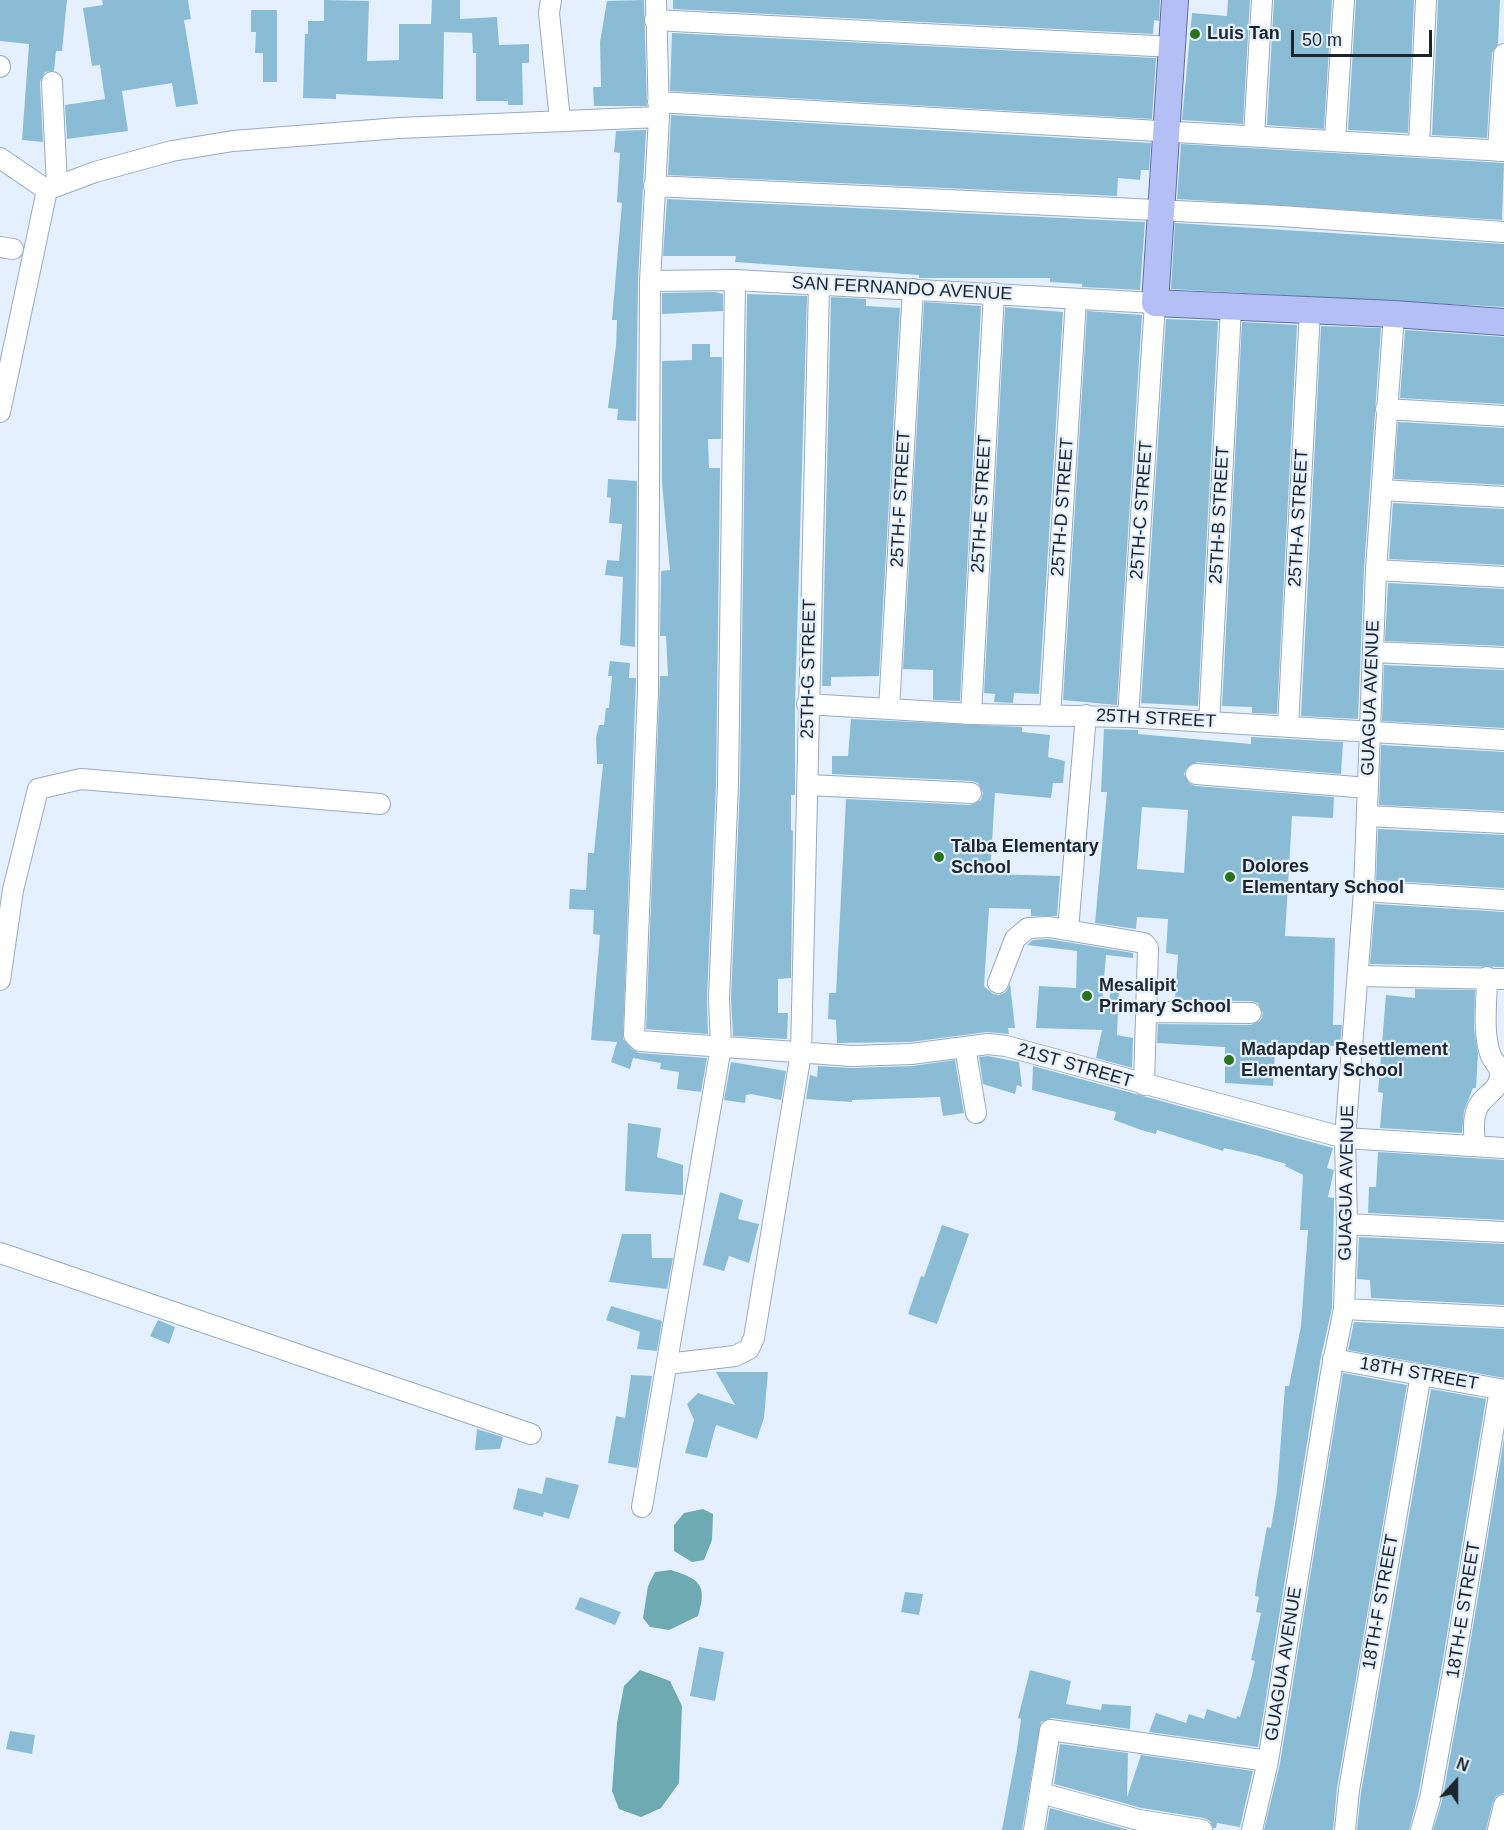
<!DOCTYPE html>
<style>
body{margin:0}
#map{position:relative;width:1504px;height:1830px;overflow:hidden;background:#e4f0fe;font-family:Helvetica,sans-serif}
canvas{display:block}
.north{position:absolute;left:1426px;top:1752px;width:60px;height:60px;-webkit-text-stroke:4px #e4f0fe;paint-order:stroke;rotate:21deg;font-size:16px;font-weight:700;line-height:24px;text-align:center;color:#1c242c}
.north::after{content:'';display:block;margin:auto;width:21px;height:27px;background:#1c242c;clip-path:polygon(50% 0,100% 100%,50% 72%,0 100%)}
.scale{position:absolute;left:1291px;top:30px;width:141px;height:27px;box-sizing:border-box;border:3px solid #1c242c;border-top:0;padding-left:8px;font-size:18px;line-height:21px;white-space:nowrap;color:#1c242c;-webkit-text-stroke:4px #e4f0fe;paint-order:stroke}
</style>
<div id="map">
<canvas width="1504" height="1830"></canvas>
<div class="north">N</div>
<div class="scale">50 m</div>
</div>
<script>
const c = document.querySelector('canvas').getContext('2d');
c.lineJoin = 'round';
function fill(path, color) {
  c.fillStyle = color;
  c.fill(path, 'evenodd');
}
function strokePath(path, color, width, dash) {
  c.strokeStyle = color;
  c.lineWidth = width;
  c.lineCap = dash ? 'butt' : 'round';
  c.setLineDash(dash || []);
  c.stroke(path);
}
function write(font, color, halo, rows, align = 'center') {
  c.font = font + ' Helvetica,sans-serif';
  c.lineWidth = 4.5;
  c.setLineDash([]);
  c.textBaseline = 'middle';
  c.strokeStyle = halo;
  c.fillStyle = color;
  for (const [text, x, y, turn = 0] of rows) {
    c.save();
    c.translate(x, y);
    c.rotate((+turn || 0) * Math.PI / 180);
    c.textAlign = isNaN(turn) ? turn : align;
    if (halo) c.strokeText(text, 0, 0);
    c.fillText(text, 0, 0);
    c.restore();
  }
}
fill(new Path2D(`
 M703 1509 713 1514 712 1540 704 1560 692 1562 674 1551V1525L684 1513Z
 M671 1570C699 1579 708 1584 698 1616L669 1630 650 1627 643 1618 648 1586 655 1572Z
 M640 1670 670 1681 682 1706 679 1783 661 1808 641 1817 619 1809 612 1791 617 1723 624 1686Z`), '#6daab2');
fill(new Path2D(`
 M0 0H67L62 51H56L54 71 45 72 40 82 43 142 22 140 29 44 0 41Z
 M102 0H188L191 19 184 20 198 104 176 107 172 83 122 91 128 131 67 139 65 105 105 99 100 65 92 66 83 8 103 5Z
 M324 0 369 1 367 61 399 60V24H431L432 0H460V19L497 17 499 45 529 44V63H522L523 105H508V101H476V53H473L472 33 444 32 443 99 336 94V99L303 98 305 34H308V21H324Z
 M644 0 647 106H594L593 87H601L600 42 607 1Z
 M673 0H1160L1159 21 1154 20 1153 34 673 9Z
 M1228 0H1250L1243 124 1182 120 1192 13 1227 16Z
 M1274 0H1332L1324 129 1267 125Z
 M1356 0H1414L1408 133 1348 130Z
 M1438 0H1500L1498 44 1492 53 1487 138 1432 135Z
 M251 10H277V82H263V53H255L256 32H251Z
 M672 33 1156 58 1152 119 670 91Z
 M671 115 1151 143 1149 170H1141L1140 180 1118 178 1117 196 668 175Z
 M646 130 638 280 636 421 617 420 618 409 608 408 616 346 617 320H612L622 203 617 202 620 153 614 152 616 131Z
 M1181 144 1504 163 1502 220 1177 199Z
 M667 199 1145 222 1140 290 1082 287V284L1050 282V278H919V275L735 262 736 256H663Z
 M1175 223 1504 244V307L1171 289Z
 M715 292 723 294V311L662 314V293Z
 M747 294 807 296 795 704V795H791V830L793 831 791 978 778 979V1013H788L787 1039 733 1036 731 999 740 784Z
 M831 297 866 299V306L900 308 879 676 831 677V686H822Z
 M924 302 981 306 960 701 933 700V670L903 669Z
 M1005 307 1063 312 1039 694 1014 693 1013 703 994 702 995 694 984 693Z
 M1087 311 1142 315 1117 705 1063 700Z
 M1166 319 1218 321 1198 706 1141 703Z
 M1242 322 1297 325 1277 714 1252 713V707L1222 706Z
 M1321 326 1381 328 1364 569 1358 719 1301 716Z
 M1405 330 1504 337V404L1400 398Z
 M692 344H710V357H722L721 439H708L709 468H720L716 784 707 999 708 1034 646 1029 660 676H668L666 636H660L661 571 670 570 662 483V361L692 360Z
 M1398 422 1504 428V485L1394 479Z
 M608 479 637 481 635 647 620 645 623 577 605 575 607 560 619 561 622 524 609 523 611 498 607 497Z
 M1393 503 1504 509V565L1389 559Z
 M1388 583 1504 589V646L1385 641Z
 M610 661 630 663 629 678H636L623 1039 632 1049 639 1053 707 1058 701 1092 677 1089 679 1072 660 1069 661 1063 633 1058 630 1069 611 1062 617 1042 591 1040 600 935 593 934 594 910 569 909 570 889 586 890 588 853H594L603 764H597L596 738 599 725H604L606 708H609L612 676H608Z
 M1384 665 1504 670V728L1382 721Z
 M851 719 1022 727V732L1050 735 1048 757 1065 761 1063 783H1053L1051 798 995 793 990 874 1060 876 1057 916H1031V909L989 908 984 986 993 994 999 995 1006 992 1010 984 1015 1028H1008L1009 1034 987 1032 910 1042 837 1043 836 1020 828 1019 829 993H836L846 799 970 805 981 800 983 793 978 783 972 781 832 774V756H848Z
 M1104 729 1138 730V734L1251 744V737L1343 742 1341 774 1197 762 1187 767 1184 774 1189 783 1195 786 1334 797 1333 818 1292 816 1285 936 1335 938 1333 1025H1342L1340 1046 1278 1045V1052H1275L1273 1086 1225 1083V1047L1157 1043 1158 1024 1251 1025 1261 1020 1263 1013 1258 1003 1251 1001 1175 1000 1178 955 1166 953 1168 919 1137 917 1136 929 1095 923 1107 792H1101ZM1142 807 1188 810 1184 873 1137 869Z
 M1381 745 1504 752V811L1379 805Z
 M1378 829 1504 835V888L1376 880Z
 M1375 904 1504 912V967L1370 964Z
 M1048 939 1133 953V958L1106 955 1102 1003H1108L1111 990 1119 991 1117 1035 1133 1038 1132 1068 1096 1058 1102 1030 1036 1028 1039 986 1076 988 1077 951 1027 945 1033 940Z
 M1415 989 1475 990 1474 1028 1478 1054 1476 1088H1473L1464 1111 1462 1133 1380 1128 1383 1093 1378 1092 1386 995 1415 998Z
 M988 1056 1019 1062 1022 1087 1017 1085 1015 1094 983 1084 979 1057Z
 M955 1060 964 1113 943 1116 940 1097 852 1100V1102L806 1099 810 1075 817 1077 818 1066 852 1068 912 1066Z
 M731 1062 786 1071 781 1100 751 1094 746 1095 745 1103 724 1100Z
 M1033 1066 1333 1148 1327 1168 1334 1170 1328 1197 1334 1198 1332 1308 1321 1357 1258 1747 1149 1732 1156 1713 1186 1723 1189 1714 1204 1719 1207 1709 1236 1719 1237 1716 1240 1717 1251 1679 1255 1661 1251 1660 1261 1613 1256 1612 1259 1597 1255 1596 1257 1580 1267 1527 1271 1528 1277 1491 1285 1386H1289L1301 1326 1308 1230H1300L1303 1175 1285 1166 1286 1164 1255 1155 1224 1148 1223 1151 1157 1130 1156 1134 1141 1130 1114 1120 1116 1112 1032 1090Z
 M628 1123 661 1128 657 1157 683 1165V1195L625 1191Z
 M1378 1152 1504 1160V1220L1368 1213 1369 1187H1376Z
 M720 1192 743 1200 738 1219 759 1224 749 1263 729 1256 724 1271 703 1265Z
 M942 1225 969 1234 937 1324 908 1314 921 1276 924 1277Z
 M622 1234H651L652 1258H673L667 1289 609 1282Z
 M1359 1237 1504 1244V1305L1371 1298 1370 1280 1357 1279Z
 M611 1306 662 1321 657 1351 637 1349 640 1332 606 1320Z
 M158 1320 175 1327 169 1344 150 1336Z
 M1354 1322 1504 1329V1378L1348 1350Z
 M716 1372H768L764 1418 757 1439 716 1425 707 1458 685 1453 694 1420 687 1404 698 1393 735 1405Z
 M1343 1373 1407 1385 1337 1788 1333 1830H1264L1280 1763Z
 M631 1375 652 1376 637 1468 608 1463 616 1416 625 1418Z
 M1431 1389 1486 1399 1442 1665 1418 1796 1409 1830H1357L1361 1792Z
 M477 1429 503 1437 500 1449 475 1450Z
 M1504 1438V1793L1496 1796 1493 1802 1486 1830H1433L1442 1801 1466 1669Z
 M546 1477 579 1485 569 1519 544 1512 543 1517 513 1509 518 1488 542 1494Z
 M905 1592 923 1594 919 1615 901 1612Z
 M580 1597 621 1612 615 1625 575 1609Z
 M699 1647 724 1652 715 1701 690 1696Z
 M1030 1670 1071 1681 1066 1704 1101 1710 1102 1704 1131 1706 1130 1729 1052 1718 1041 1722 1022 1830H1002L1017 1749 1021 1719 1018 1718Z
 M10 1731 35 1735 32 1754 6 1749Z
 M1060 1744 1128 1753 1127 1797 1141 1755 1253 1771 1240 1827 1217 1823 1216 1828H1213L1210 1821 1204 1818 1142 1808 1054 1784Z
 M1050 1808 1129 1830H1046Z`), '#8abdd5');
const minor = new Path2D(`
 M551 0 549 13 560 120
 M656 0 659 117 650 281 648 690 634 1035 640 1041 852 1056 911 1054 988 1044 1006 1046 1345 1138 1504 1148
 M655 20 1173 47
 M0 67V66
 M52 82 57 186
 M658 102 1504 151
 M1254 136 1262 0
 M1335 140 1344 0
 M1419 145 1426 0
 M1498 151 1504 54
 M0 158 47 190 95 172 172 151 233 141 399 128 659 117
 M654 186 1281 216 1504 232
 M0 247 13 249
 M650 281 735 280 1155 303 1128 717
 M1386 409 1504 416
 M0 412 47 190
 M1382 490 1504 497
 M1376 570 1504 577
 M1373 652 1504 658
 M807 704 971 714 1128 717 1504 740
 M889 709 913 289
 M971 714 994 293
 M1050 716 1076 299
 M1209 722 1231 308
 M1288 726 1310 311
 M1196 774 1368 788
 M809 785 971 793
 M1368 816 1504 823
 M1364 891 1504 900
 M1068 930 1086 715
 M1359 976 1504 979
 M0 980 13 890 38 789 81 779 380 804
 M998 983 1015 939 1028 928 1049 927 1144 943 1148 948 1144 1085
 M1148 1012 1251 1013
 M965 1047 976 1113
 M1475 1145C1474 1132 1472 1117 1479 1105 1486 1094 1499 1090 1500 1076 1501 1066 1494 1063 1491 1056 1482 1033 1487 1001 1487 977
 M1347 1224 1504 1232
 M0 1253 531 1434
 M1344 1309 1504 1317
 M1333 1359 1504 1390
 M667 1364 735 1356 749 1349 754 1338 801 1053 819 285
 M642 1507 721 1047 719 999 728 784 735 280
 M1041 1793 1139 1820 1202 1830
 M1034 1830 1050 1730 1268 1761
 M1252 1830 1268 1761 1331 1373 1344 1309 1347 1224 1345 1138 1364 891 1376 570 1394 314
 M1345 1830 1349 1790 1421 1374
 M1421 1830 1430 1799 1454 1667 1500 1389
 M1498 1830 1504 1805`);
const major = new Path2D(`
 M1175 0 1155 303 1394 314 1504 322`);
strokePath(minor, '#97aac0', 22);
strokePath(major, '#5e6daa', 28);
strokePath(minor, '#fff', 20);
strokePath(major, '#b4bff5', 26);
for (const [x, y, r, color] of [
 [1195,34,6,"#297318"],
 [939,857,6,"#297318"],
 [1230,877,6,"#297318"],
 [1087,996,6,"#297318"],
 [1229,1060,6,"#297318"]
]) {
  const dot = new Path2D();
  dot.arc(x, y, r, 0, 2 * Math.PI);
  c.fillStyle = color;
  c.fill(dot);
  strokePath(dot, '#e4f0fe', 2);
}
write('bold 18px', '#1c242c', '#e4f0fe', [
 ["Luis Tan",1207,34],
 ["Talba Elementary",951,847],
 ["School",951,868],
 ["Dolores",1242,867],
 ["Elementary School",1242,888],
 ["Mesalipit",1099,986],
 ["Primary School",1099,1007],
 ["Madapdap Resettlement",1241,1050],
 ["Elementary School",1241,1071]
], 'left');
write('18px', '#1c242c', '#e4f0fe', [
 ["SAN FERNANDO AVENUE",902,289,3],
 ["25TH-F STREET",901,499,-87],
 ["25TH-E STREET",982,504,-87],
 ["25TH-D STREET",1063,507,-86],
 ["25TH-C STREET",1142,510,-86],
 ["25TH-B STREET",1220,515,-87],
 ["25TH-A STREET",1299,518,-87],
 ["25TH-G STREET",809,669,-89],
 ["GUAGUA AVENUE",1371,698,-88],
 ["25TH STREET",1156,719,3],
 ["21ST STREET",1075,1066,16],
 ["GUAGUA AVENUE",1347,1183,-89],
 ["18TH STREET",1419,1374,10],
 ["18TH-F STREET",1381,1602,-80],
 ["18TH-E STREET",1464,1610,-81],
 ["GUAGUA AVENUE",1284,1664,-81]
]);
</script>
